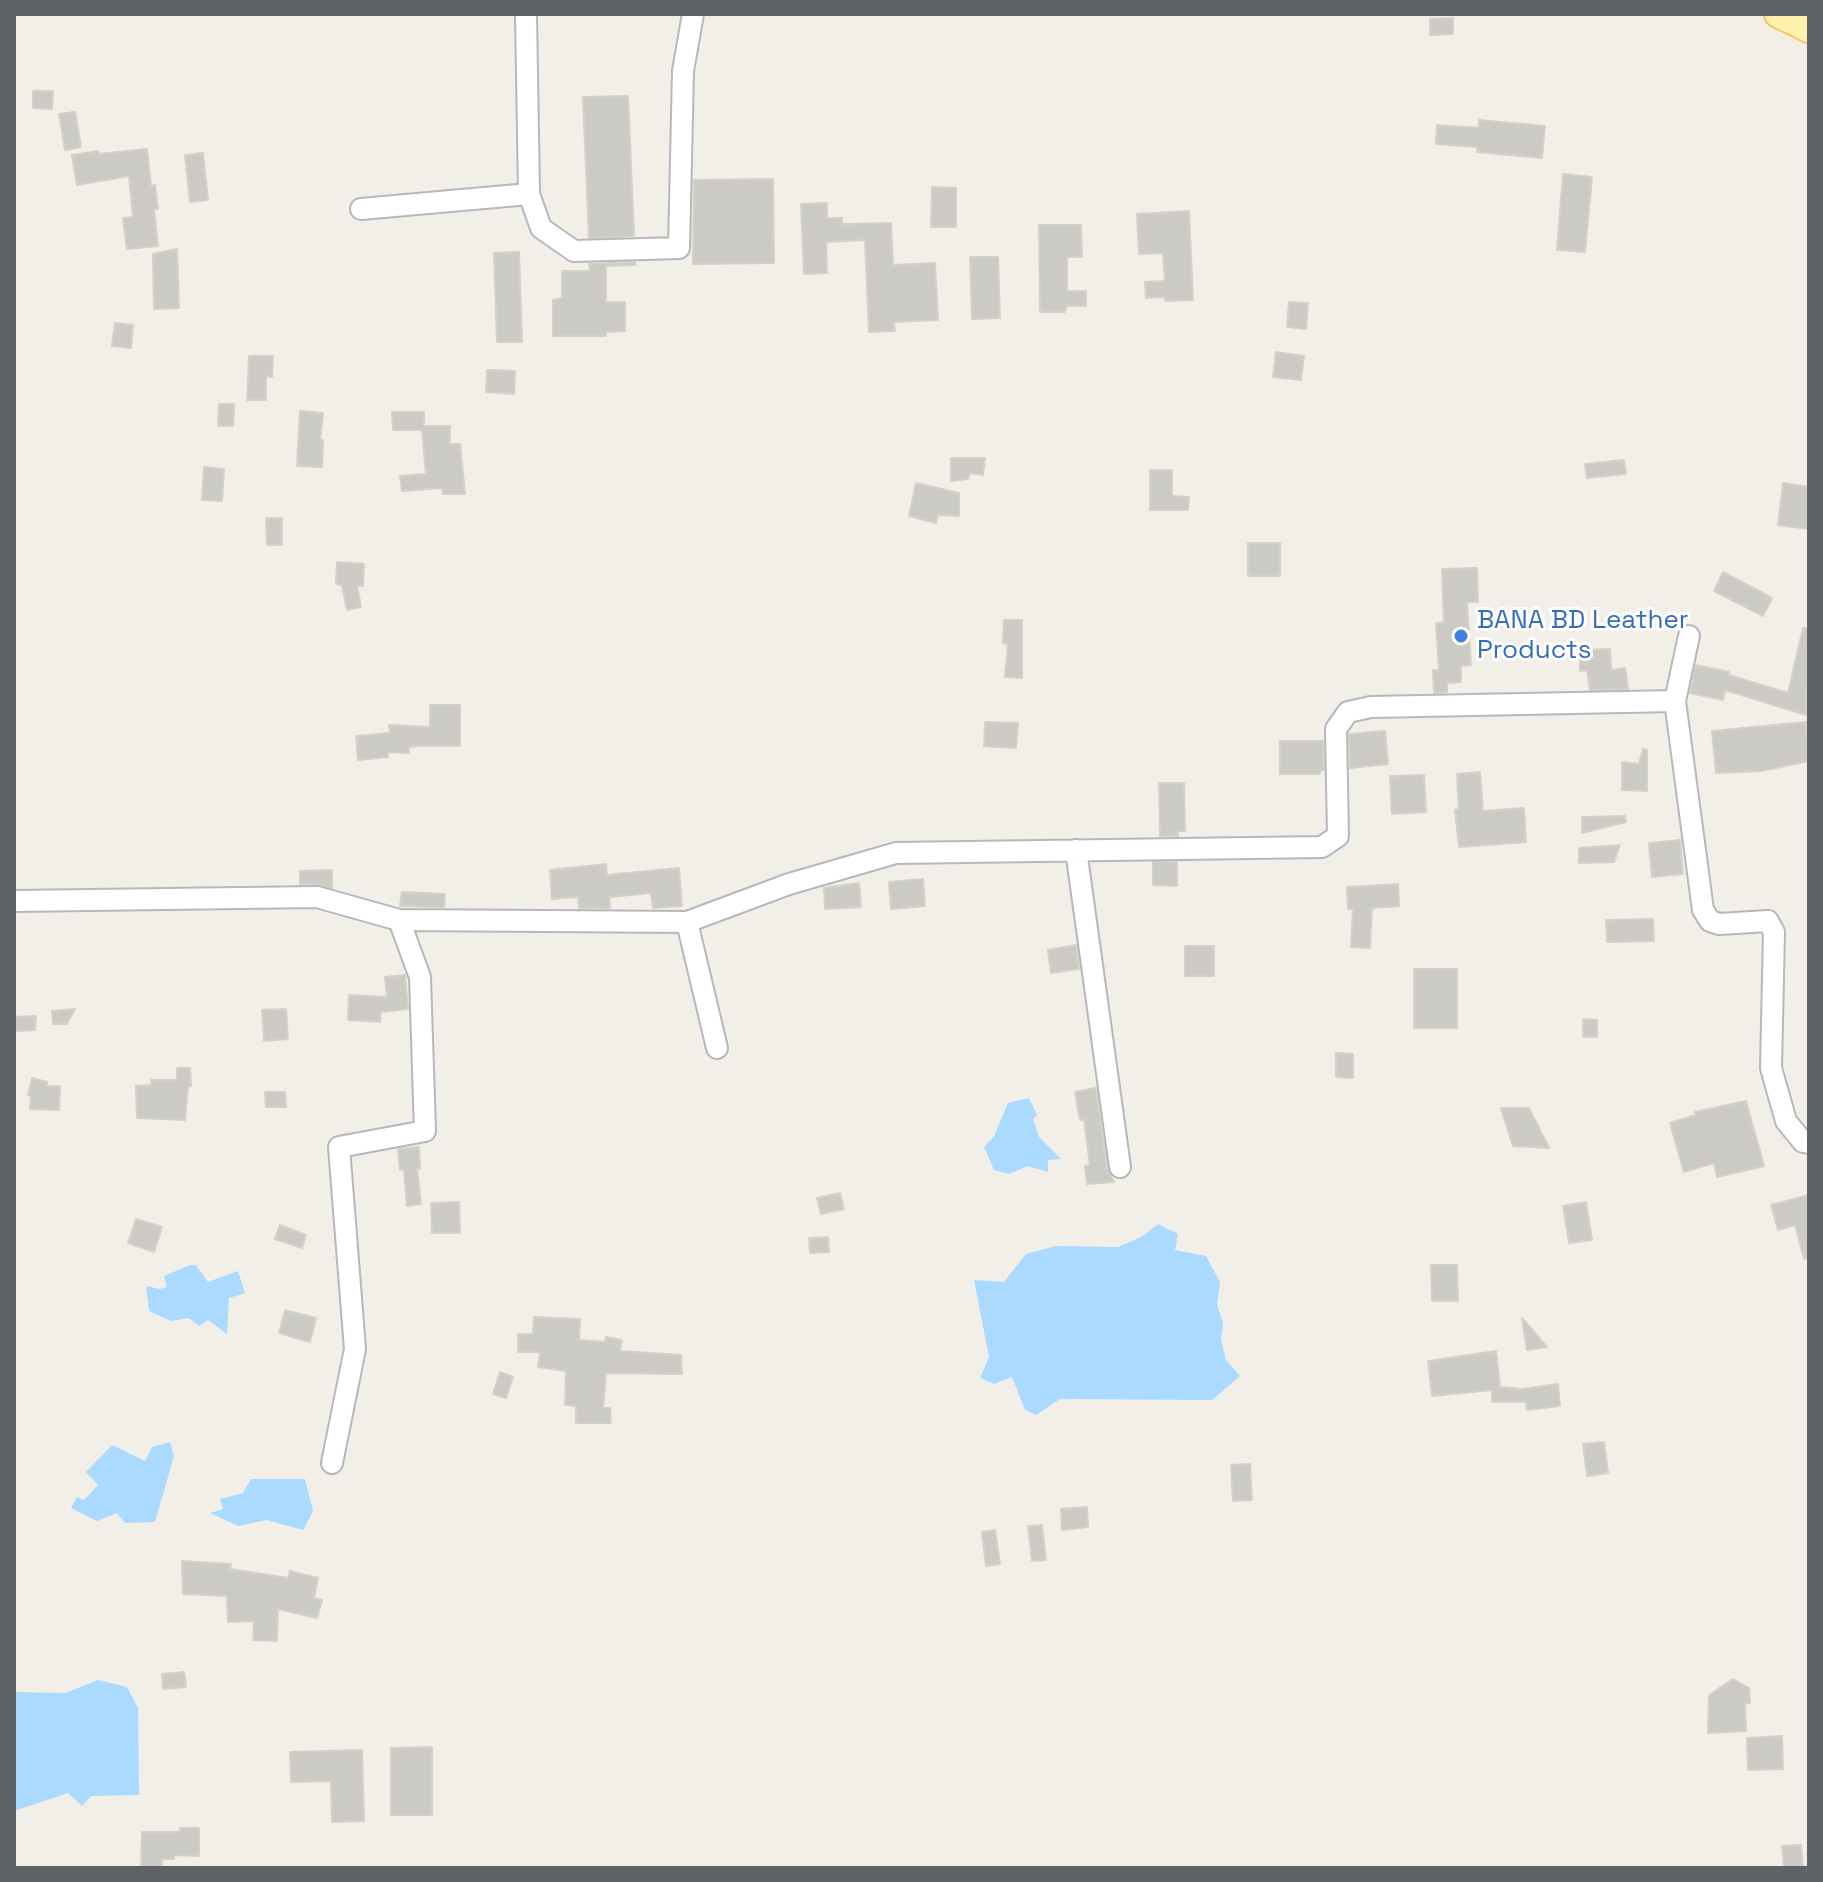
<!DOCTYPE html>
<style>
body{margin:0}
#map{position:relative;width:1823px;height:1882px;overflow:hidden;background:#f1efe8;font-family:"Space Grotesk",sans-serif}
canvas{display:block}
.frame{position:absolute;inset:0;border:16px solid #5f6368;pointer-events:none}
</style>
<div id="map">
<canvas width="1823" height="1882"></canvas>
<div class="frame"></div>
</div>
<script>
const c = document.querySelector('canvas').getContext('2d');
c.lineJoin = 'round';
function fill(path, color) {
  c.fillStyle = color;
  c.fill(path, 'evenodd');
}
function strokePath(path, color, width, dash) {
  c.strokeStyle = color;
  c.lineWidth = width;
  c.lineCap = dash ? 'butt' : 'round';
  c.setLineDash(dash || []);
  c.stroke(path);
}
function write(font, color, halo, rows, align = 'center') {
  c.font = font + ' "Space Grotesk",sans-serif';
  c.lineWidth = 6;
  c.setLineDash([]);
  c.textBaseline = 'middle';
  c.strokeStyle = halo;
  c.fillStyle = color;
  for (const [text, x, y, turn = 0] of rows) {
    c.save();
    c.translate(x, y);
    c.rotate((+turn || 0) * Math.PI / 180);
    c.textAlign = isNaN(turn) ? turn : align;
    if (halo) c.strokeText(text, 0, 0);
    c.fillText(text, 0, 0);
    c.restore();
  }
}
fill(new Path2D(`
 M1029 1098 1037 1115 1033 1119 1039 1137 1061 1159 1048 1160V1172L1028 1166 1009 1174 994 1170 984 1147 994 1136 1008 1103Z
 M1158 1224 1178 1234 1175 1250 1206 1256 1220 1282 1217 1304 1223 1323 1221 1339 1226 1360 1240 1376 1212 1400 1060 1399 1036 1415 1025 1410 1012 1377 994 1384 980 1378 989 1357 974 1280 1004 1282 1026 1254 1056 1246 1118 1247 1141 1237Z
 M190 1265H196L208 1282 238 1271 245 1293 229 1298 227 1334 208 1320 199 1326 189 1318 171 1321 149 1311 146 1286 160 1289 167 1287 164 1276Z
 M170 1442 174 1456 155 1522 125 1523 117 1513 97 1521 71 1508 77 1497 84 1500 98 1485 86 1472 112 1445 145 1461 152 1447Z
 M251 1479H305L313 1511 303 1530 267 1520 238 1526 210 1513 223 1509 220 1499 243 1493Z
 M98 1680 127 1687 138 1708 139 1795 91 1796 82 1806 68 1793 14 1811V1692L65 1693Z`), '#aadaff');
const building = new Path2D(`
 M1453 18V34L1430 35V19Z
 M33 91H53L52 109 33 108Z
 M628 96 634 236 589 238 583 97Z
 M75 112 81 147 65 150 59 114Z
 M1479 120 1545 126 1542 158 1477 152V147L1436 144 1437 125 1479 128Z
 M147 149 151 186 155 185 158 209H154L158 246 127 249 123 218 133 217 129 176 77 185 72 155 98 151V154Z
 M203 153 208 200 190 202 185 155Z
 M1563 174 1592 177 1585 252 1557 250Z
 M773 179 774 263 693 264 694 180Z
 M932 187 956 188V227H931Z
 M827 203V218H842V224L891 223 893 265 935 263 938 320 894 322 895 331 869 332 865 240 826 242 827 273 804 274 801 204Z
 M1189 211 1193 300 1166 301 1164 297 1146 298 1145 282 1165 281 1163 253 1139 254 1137 214Z
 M1039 225H1081L1082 257H1067V291H1086V306H1067L1065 312H1040Z
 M177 249 179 308 154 309 153 254Z
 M519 252 522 342H497L494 253Z
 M970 257H998L1000 318 972 319Z
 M635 262V265L606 266V302H625V331L606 332V336H553V300L562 298V271H590L589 264Z
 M1289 302 1308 303 1306 329 1287 327Z
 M115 323 133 325 131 348 112 346Z
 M1276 352 1304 356 1301 380 1273 377Z
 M249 356H273L272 377 266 376V400H247Z
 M487 370 515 371 514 394 486 392Z
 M219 404H234L233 426H218Z
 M300 411 323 413 320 440H323L322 467 297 466Z
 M392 412H424V426H450V444H460L465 494H443L442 488 402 491 400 476 426 474 422 430H393Z
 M951 458H985L983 475 970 473 968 479 951 481Z
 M1624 460 1626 474 1587 478 1585 464Z
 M204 467 224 469 222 501 202 500Z
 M1150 470H1172V496L1189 497 1188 510H1150Z
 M916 483 959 493V516L938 515 936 523 909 516Z
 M1783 483 1809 487V529L1778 525Z
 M266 518H282V545H267Z
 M1248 543H1280V576H1248Z
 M337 562 364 564 363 586H357L361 607 347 610 342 585 336 584Z
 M1477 568 1478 602H1467L1471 665 1461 666V682L1447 683V692L1434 693 1433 670H1439L1436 623 1444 622 1442 569Z
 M1723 572 1772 598 1763 616 1714 591Z
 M1004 620H1022V678L1005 677 1008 644 1003 643Z
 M1803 628 1809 629V693L1806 692V715L1725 690 1723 700 1690 693 1696 665 1729 672V675L1788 693Z
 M1610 649 1611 670 1625 668 1628 689 1590 690 1587 670 1580 671V650Z
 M430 705H460V746H419L409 747V753L388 752V757L358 760 356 736 390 733 389 725 430 727Z
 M985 722 1018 723 1016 748 984 746Z
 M1806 722V732L1809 731V761L1761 771 1716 773 1712 731Z
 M1385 731 1388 764 1350 768 1349 734Z
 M1280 741H1323L1324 770H1320V774H1280Z
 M1643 749 1647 750V791L1622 790V762L1639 764Z
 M1480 772 1483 811 1524 808 1526 842 1459 847 1455 810 1459 809 1457 774Z
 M1424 775 1426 812 1392 814 1390 776Z
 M1159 783H1184L1185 831H1178V836H1160Z
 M1625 816 1626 822 1582 833V817Z
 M1680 840 1683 874 1652 877 1649 843Z
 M1620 845 1614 862 1579 863V848Z
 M1153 862H1177V886L1153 885Z
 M606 864 607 875 679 868 682 906 653 908 651 893 609 897 610 908H579L578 897 552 899 550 870Z
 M332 870V888L317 884H300V871Z
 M923 879 925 906 891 909 889 882Z
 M859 883 861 907 825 909 824 888Z
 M1398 884 1399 906 1372 908 1370 948 1351 947 1353 909H1348L1347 887Z
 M402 892 445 894 444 907 400 906Z
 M1653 919 1654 941 1607 942 1606 920Z
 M1076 945 1079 969 1051 973 1048 950Z
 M1185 946H1214V976H1185Z
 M1414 969H1457V1028H1414Z
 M405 975 408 1009 381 1012 380 1022 348 1020 349 995 387 997 385 977Z
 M75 1009 67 1024H53L52 1011Z
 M286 1009 288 1039 264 1041 262 1010Z
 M36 1016 35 1030 14 1031V1017Z
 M1583 1019 1597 1020V1037H1583Z
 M1336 1053 1353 1054V1078L1336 1077Z
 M177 1068H190L191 1086 188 1087 185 1120 137 1118 136 1086 151 1085V1080H177Z
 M32 1078 47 1082 46 1086H60L59 1110 30 1109 31 1095H28Z
 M1096 1088 1107 1169 1114 1182 1087 1184 1085 1166 1090 1165 1084 1119 1080 1120 1075 1092Z
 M265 1092H285L286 1107H266Z
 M1746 1101 1764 1166 1717 1177 1714 1163 1684 1172 1670 1123 1696 1115 1695 1112Z
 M1501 1108H1529L1549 1148 1513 1146Z
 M419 1147 420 1169H417L421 1204 407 1206 404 1170H400L398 1149Z
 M840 1193 844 1209 821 1214 817 1198Z
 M1809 1195V1259H1804L1795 1225 1778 1230 1771 1205Z
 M459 1202 460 1233H432L431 1203Z
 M1586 1202 1592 1240 1569 1243 1563 1206Z
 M136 1219 162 1227 154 1252 128 1243Z
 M280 1225 306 1235 302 1248 275 1239Z
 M828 1237 829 1252 810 1253 809 1238Z
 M1431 1265H1457L1458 1301H1432Z
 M285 1310 316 1318 310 1342 279 1333Z
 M534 1317 580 1319 579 1340 605 1342 606 1337 622 1340 620 1351 681 1355 682 1374 606 1373 603 1408H610L611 1423H576V1406L565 1405 566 1371 538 1367 540 1352H518V1334H533Z
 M1522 1318 1547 1347 1527 1350Z
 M1496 1351 1500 1387 1522 1389 1558 1384 1560 1406 1527 1410 1526 1402H1492V1390L1432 1396 1428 1361Z
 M500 1372 513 1377 506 1398 493 1394Z
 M1604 1442 1608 1473 1587 1476 1583 1444Z
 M1250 1464 1252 1500 1233 1501 1231 1465Z
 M1087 1507 1088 1527 1062 1530 1061 1509Z
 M1042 1525 1046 1560 1032 1561 1028 1526Z
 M995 1530 1000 1564 986 1566 982 1532Z
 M182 1561 231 1564 230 1569 288 1578 290 1571 318 1578 314 1598 322 1600 317 1618 278 1609 277 1641 253 1640 254 1621 228 1622 227 1596 183 1594Z
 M184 1672 186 1687 163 1689 162 1674Z
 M1733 1679 1749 1688 1750 1703H1745L1746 1731 1708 1733 1709 1695Z
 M1782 1736 1783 1769 1748 1770 1747 1738Z
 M432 1747V1815H391V1748Z
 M362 1750 364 1821 332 1822 331 1781 291 1782 290 1752Z
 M180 1828H199V1856L174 1855V1859H162V1868H141L142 1832H180Z
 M1801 1845 1803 1868H1784L1782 1846Z`);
fill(building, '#cccac5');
strokePath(building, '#d6d1c6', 2);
const minor = new Path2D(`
 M529 194 541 228 574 251 679 248 683 71 693 14
 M361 209 529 194 526 14
 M1689 636 1675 701 1703 910 1710 921 1719 924 1768 921 1774 932 1771 1068 1786 1121 1803 1142 1809 1143
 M1076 850 1120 1167
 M14 901 317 897 399 920 687 922 789 884 896 853 1322 847 1338 836 1336 729 1348 712 1371 707 1675 701
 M687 922 717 1048
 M332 1463 355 1349 339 1147 425 1131 420 977 399 920`);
const major = new Path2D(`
 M1778 14 1809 29`);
strokePath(minor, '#b5b8bc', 24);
strokePath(major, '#f2c960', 30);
strokePath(minor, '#fff', 20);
strokePath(major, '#fff2af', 26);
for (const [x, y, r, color] of [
 [1461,636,8,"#3f7fe0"]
]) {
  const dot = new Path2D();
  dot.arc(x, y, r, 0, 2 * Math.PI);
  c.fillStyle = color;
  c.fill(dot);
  strokePath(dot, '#fff', 3);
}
write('26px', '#366cbe', '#fff', [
 ["BANA BD Leather",1477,621],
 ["Products",1477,651]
], 'left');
</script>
